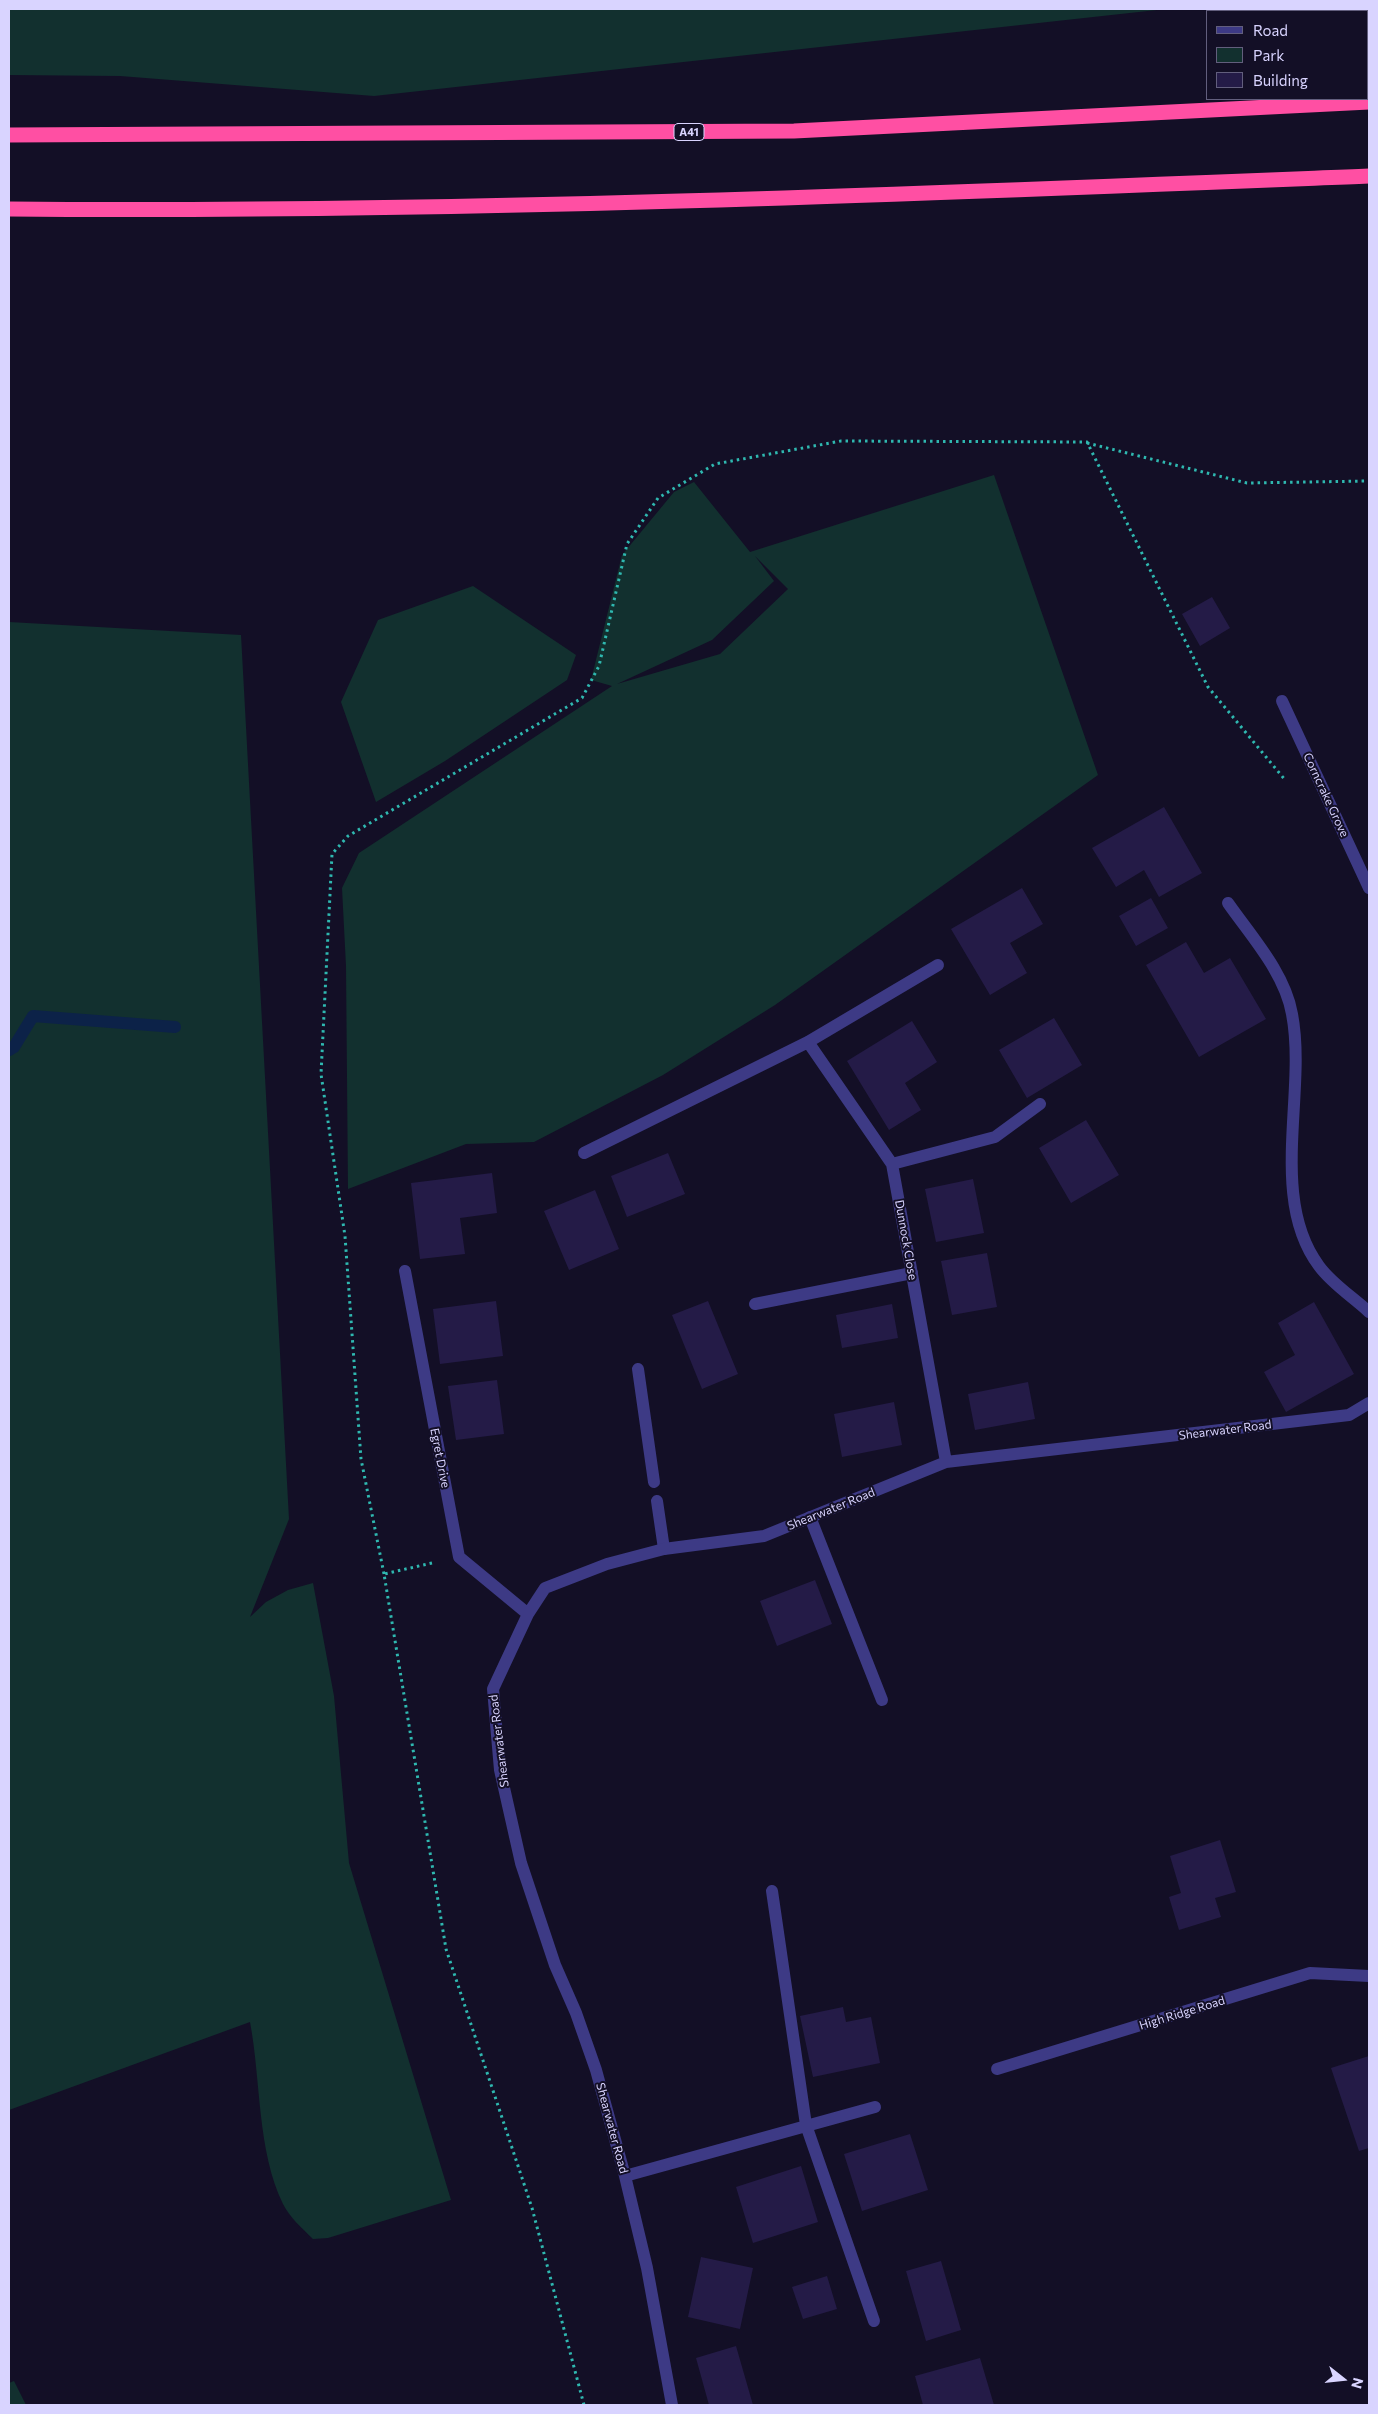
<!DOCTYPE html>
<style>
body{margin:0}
#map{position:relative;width:1378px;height:2414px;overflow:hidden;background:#130f26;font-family:Commissioner,sans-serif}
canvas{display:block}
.frame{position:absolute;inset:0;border:10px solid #d9d4ff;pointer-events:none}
.legend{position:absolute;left:1206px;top:10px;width:162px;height:90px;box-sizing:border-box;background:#130f26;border:1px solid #625e7d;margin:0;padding:6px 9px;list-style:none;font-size:15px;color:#d9d4ff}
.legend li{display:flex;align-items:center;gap:10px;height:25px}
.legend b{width:25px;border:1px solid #625e7d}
.north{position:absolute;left:1318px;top:2354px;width:50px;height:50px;-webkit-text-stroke:4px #130f26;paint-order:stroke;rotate:106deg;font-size:14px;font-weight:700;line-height:20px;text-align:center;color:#d9d4ff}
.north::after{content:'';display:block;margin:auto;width:18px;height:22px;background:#d9d4ff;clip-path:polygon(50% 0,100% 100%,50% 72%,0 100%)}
</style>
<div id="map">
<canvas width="1378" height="2414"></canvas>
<div class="frame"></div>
<ul class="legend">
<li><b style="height:6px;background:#3d3a85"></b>Road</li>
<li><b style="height:14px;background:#12302f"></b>Park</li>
<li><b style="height:14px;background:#241b47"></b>Building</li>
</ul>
<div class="north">N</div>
</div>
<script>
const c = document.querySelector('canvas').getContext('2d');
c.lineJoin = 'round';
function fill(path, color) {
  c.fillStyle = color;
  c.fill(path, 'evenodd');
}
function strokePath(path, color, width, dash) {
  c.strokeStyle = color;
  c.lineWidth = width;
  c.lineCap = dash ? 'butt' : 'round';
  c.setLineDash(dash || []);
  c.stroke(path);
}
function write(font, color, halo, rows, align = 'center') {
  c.font = font + ' Commissioner,sans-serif';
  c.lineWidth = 4;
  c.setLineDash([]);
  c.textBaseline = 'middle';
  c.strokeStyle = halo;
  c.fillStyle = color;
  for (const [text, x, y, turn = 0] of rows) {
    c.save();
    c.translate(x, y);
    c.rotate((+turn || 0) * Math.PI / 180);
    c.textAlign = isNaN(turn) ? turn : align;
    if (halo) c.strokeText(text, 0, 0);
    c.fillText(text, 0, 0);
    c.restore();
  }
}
fill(new Path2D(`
 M9 9H1166L374 96 120 76 9 75Z
 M994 475 1098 775 775 1005 663 1075 534 1142 466 1144 348 1189 346 966 342 888 359 853 612 686 591 680 622 555 674 492 694 482 750 552ZM755 556 788 589 720 654 617 684 712 640 774 581Z
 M473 586 576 655 567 680 445 761 376 802 341 702 378 620Z
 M9 622 241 635 289 1519 250 1617 266 1602 288 1590 313 1583 334 1696 349 1863 451 2200 328 2238 313 2239C302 2228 290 2218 283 2204 257 2151 261 2080 250 2022L9 2110Z
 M14 2381 26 2405H9V2383Z`), '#12302f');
strokePath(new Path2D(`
 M9 1050 14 1047 33 1016 175 1027`), '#0c2248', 12);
fill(new Path2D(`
 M1212 597 1230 628 1200 646 1182 614Z
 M1164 807 1202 873 1159 897 1144 870 1116 887 1092 848Z
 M1022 888 1043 924 1010 943 1027 973 990 995 951 929Z
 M1151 898 1168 928 1136 946 1119 916Z
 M1186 942 1204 973 1230 958 1266 1019 1199 1057 1146 965Z
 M1054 1018 1082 1065 1027 1098 999 1050Z
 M912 1021 937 1062 905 1083 921 1110 889 1130 847 1061Z
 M1086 1120 1119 1175 1071 1203 1039 1148Z
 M668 1153 685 1194 627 1217 611 1176Z
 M492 1173 497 1213 460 1218 465 1254 420 1259 411 1183Z
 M973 1179 984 1233 936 1242 925 1189Z
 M595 1190 619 1249 569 1270 544 1211Z
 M987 1253 997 1307 952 1315 941 1261Z
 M496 1301 503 1356 440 1364 433 1309Z
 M708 1301 738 1374 702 1389 672 1315Z
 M1314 1302 1354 1374 1286 1412 1264 1372 1295 1355 1278 1323Z
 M892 1304 898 1338 842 1348 836 1315Z
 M497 1380 504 1434 456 1440 448 1386Z
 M1028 1382 1035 1419 975 1430 968 1394Z
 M894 1402 902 1445 842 1457 834 1414Z
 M815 1580 832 1624 777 1646 760 1601Z
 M1220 1840 1236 1892 1215 1898 1221 1917 1179 1930 1169 1897 1181 1893 1170 1856Z
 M843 2007 846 2022 871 2017 880 2063 813 2077 800 2016Z
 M1369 2056V2148L1359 2151 1331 2068Z
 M910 2134 928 2190 862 2211 844 2154Z
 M801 2166 818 2222 753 2243 736 2187Z
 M701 2257 753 2268 740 2329 688 2317Z
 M941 2261 961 2330 926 2341 906 2271Z
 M827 2276 837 2309 803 2319 792 2287Z
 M736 2346 753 2405H709L696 2358Z
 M980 2358 994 2405H923L915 2376Z`), '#241b47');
strokePath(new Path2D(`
 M1087 443 1247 483 1369 481
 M432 1563 384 1574 446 1949 532 2208 584 2405
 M384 1574 361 1459 345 1236 321 1074 332 854 348 836 582 698 599 666 627 544 658 498 715 464 841 441 1087 442 1208 687 1286 781`), '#2fb8b0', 3, [2.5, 4]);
strokePath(new Path2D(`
 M1228 903C1251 936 1285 973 1292 1014 1307 1092 1268 1198 1319 1266 1332 1284 1353 1297 1369 1312
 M755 1304 912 1273
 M638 1369 654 1482
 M657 1501 664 1549
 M810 1517 882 1700`), '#3d3a85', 12);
strokePath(new Path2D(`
 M1282 701 1369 888
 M808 1042 892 1164 946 1462
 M584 1153 808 1042 938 965
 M892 1164 995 1137 1040 1104
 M405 1271 459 1557 528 1614
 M772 1891 806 2125 874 2321
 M997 2069 1310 1973 1369 1976
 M625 2176 875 2107
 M672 2405 647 2268 625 2176 596 2070 576 2013 555 1965 521 1863 500 1770 493 1689 528 1614 545 1588 607 1564 664 1549 764 1536 946 1462 1349 1415 1369 1403`), '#3d3a85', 12);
strokePath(new Path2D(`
 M9 135 794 131 1369 102
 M9 209C462 213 916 194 1369 176`), '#ff4fa3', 15);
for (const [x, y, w] of [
 [689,132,30]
]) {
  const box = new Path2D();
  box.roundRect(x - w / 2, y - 8.5, w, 17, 4);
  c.fillStyle = '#130f26';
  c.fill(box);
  strokePath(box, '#d9d4ff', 1);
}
write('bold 11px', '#d9d4ff', null, [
 ["A41",689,132]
]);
write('12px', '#d9d4ff', '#130f26', [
 ["Corncrake Grove",1326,795,65],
 ["Dunnock Close",906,1240,80],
 ["Shearwater Road",1225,1430,-7],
 ["Egret Drive",440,1458,79],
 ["Shearwater Road",831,1509,-22],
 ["Shearwater Road",499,1741,-97],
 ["High Ridge Road",1182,2013,-17],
 ["Shearwater Road",612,2128,75]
]);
</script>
